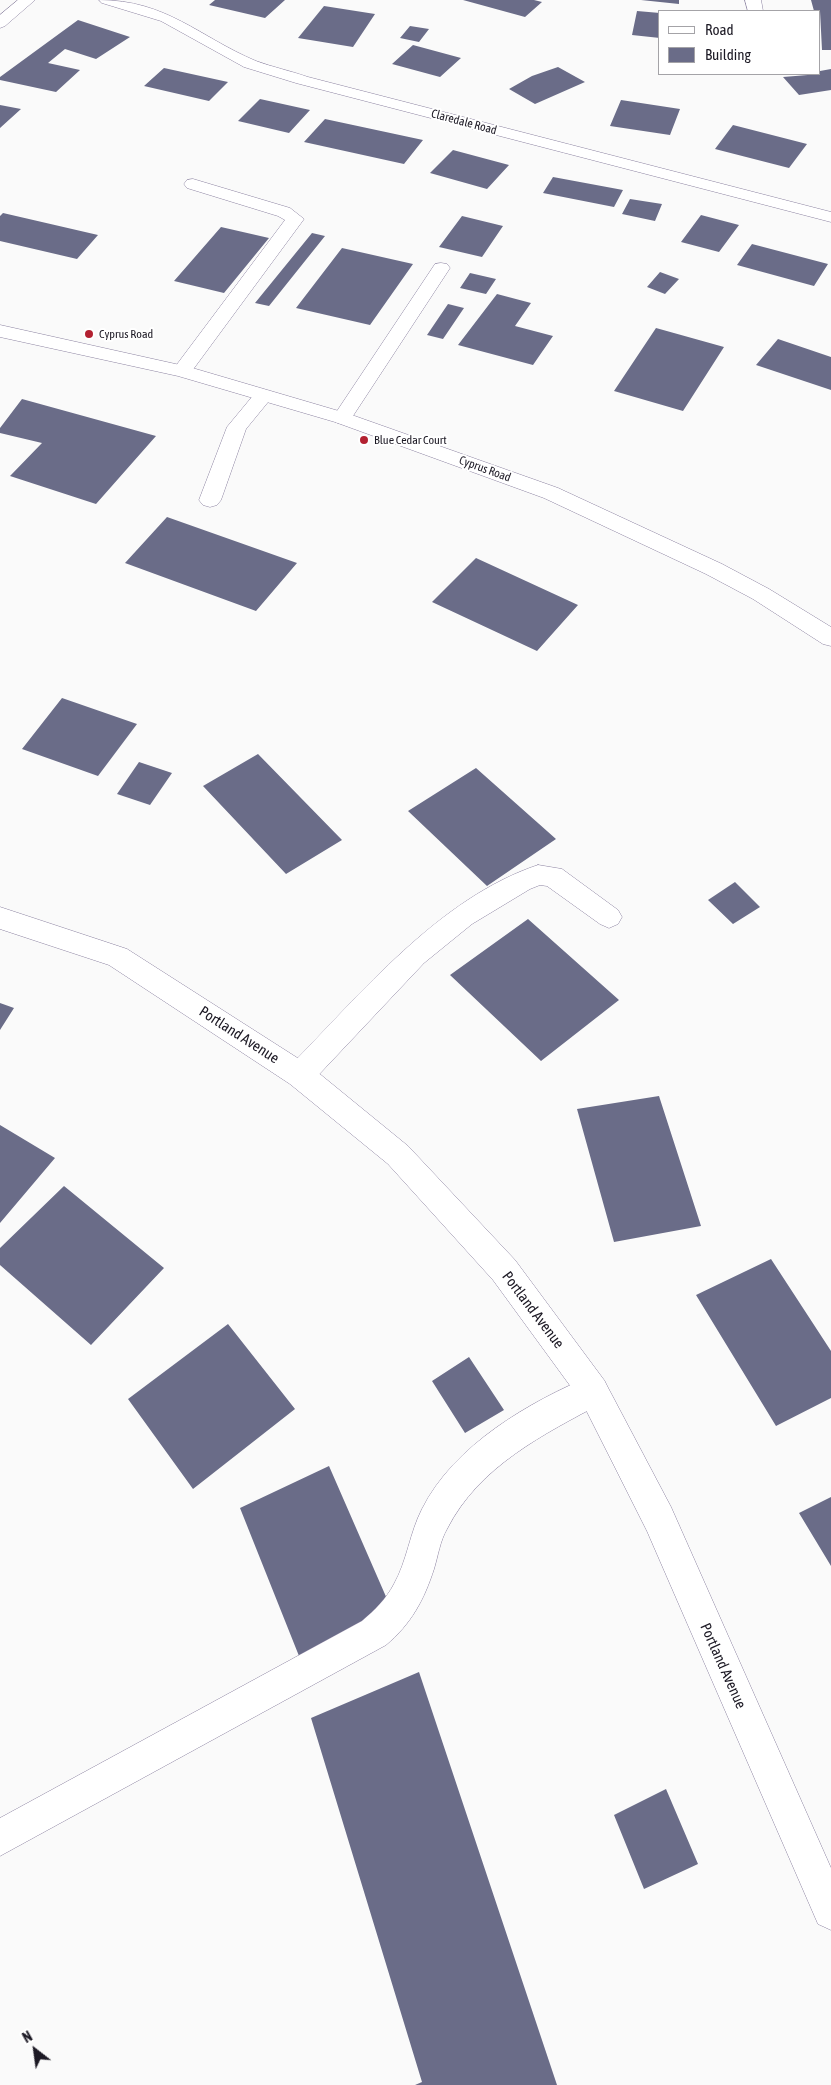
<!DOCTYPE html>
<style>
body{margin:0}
#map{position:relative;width:831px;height:2085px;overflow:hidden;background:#fafafa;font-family:"Asap Condensed",sans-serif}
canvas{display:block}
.legend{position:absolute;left:658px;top:10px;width:162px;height:65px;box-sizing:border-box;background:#fff;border:1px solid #a4a3a7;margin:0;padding:6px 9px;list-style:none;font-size:15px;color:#1c1924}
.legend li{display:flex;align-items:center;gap:10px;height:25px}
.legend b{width:25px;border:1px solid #a4a3a7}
.north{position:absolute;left:10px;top:2025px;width:50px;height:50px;-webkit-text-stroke:4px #fff;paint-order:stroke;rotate:330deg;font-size:14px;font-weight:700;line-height:20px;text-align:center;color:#1c1924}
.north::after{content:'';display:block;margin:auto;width:18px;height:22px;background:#1c1924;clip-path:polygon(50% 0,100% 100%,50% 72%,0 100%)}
</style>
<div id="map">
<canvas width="831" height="2085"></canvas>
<ul class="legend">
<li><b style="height:6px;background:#fff"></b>Road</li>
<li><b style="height:14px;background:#6a6c88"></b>Building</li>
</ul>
<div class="north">N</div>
</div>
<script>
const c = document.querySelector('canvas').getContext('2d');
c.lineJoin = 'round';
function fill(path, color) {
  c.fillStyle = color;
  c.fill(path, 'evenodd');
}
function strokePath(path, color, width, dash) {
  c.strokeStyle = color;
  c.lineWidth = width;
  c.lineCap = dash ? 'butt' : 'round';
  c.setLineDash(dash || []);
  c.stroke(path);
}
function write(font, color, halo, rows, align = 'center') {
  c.font = font + ' "Asap Condensed",sans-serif';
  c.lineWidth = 4;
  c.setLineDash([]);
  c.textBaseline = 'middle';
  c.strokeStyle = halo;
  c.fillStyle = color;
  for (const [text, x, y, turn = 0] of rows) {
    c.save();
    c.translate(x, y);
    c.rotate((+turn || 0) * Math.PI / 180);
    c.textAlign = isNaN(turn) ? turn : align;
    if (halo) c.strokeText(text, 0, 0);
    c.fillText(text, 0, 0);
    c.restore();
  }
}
fill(new Path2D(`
 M215 0H285L265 18 209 5Z
 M463 0H534L542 2 525 17Z
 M641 0H679V4Z
 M811 0H831V50H822L820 11H814Z
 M324 6 375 14 353 47 298 38Z
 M637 11 660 13V38L632 35Z
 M78 20 130 37 96 59 65 49 48 63 80 70 56 92 0 80V77Z
 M410 26 429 29 419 42 400 38Z
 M413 45 461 58 440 77 392 64Z
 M558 67 585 82 535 104 509 89 532 76Z
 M164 68 228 82 209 101 144 86Z
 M831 69V90L799 95 783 77 820 74V71Z
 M260 99 310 110 289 133 238 121Z
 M621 100 680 109 670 135 610 126Z
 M0 105 21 109 0 128Z
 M325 119 423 140 404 164 304 142Z
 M733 125 807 144 789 168 715 149Z
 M453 150 509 165 487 189 430 173Z
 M553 177 623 190 614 207 543 193Z
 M630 199 662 204 655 221 622 214Z
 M3 213 98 235 77 259 0 241V216Z
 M701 215 739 225 719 252 681 242Z
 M462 216 503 226 482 257 439 247Z
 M221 227 269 238 224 293 174 281Z
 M312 233 325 236 269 306 255 303Z
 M752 244 828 264 814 286 737 265Z
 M342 248 413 264 370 325 296 308Z
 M660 272 679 279 665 294 647 287Z
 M470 273 496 279 486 294 460 288Z
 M497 294 531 303 515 326 553 336 533 365 458 345Z
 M448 304 464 308 443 339 427 335Z
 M656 328 724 347 683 411 614 391Z
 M778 339 831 357V390L756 365Z
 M22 399 156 436 96 504 10 476 42 443 0 433V428Z
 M167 517 297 563 256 611 125 563Z
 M476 558 578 605 537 651 432 602Z
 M62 698 137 724 98 776 22 749Z
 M258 754 342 840 286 874 203 786Z
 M139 762 172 773 150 805 117 794Z
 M476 768 556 839 487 886 408 811Z
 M735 882 760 907 733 924 708 900Z
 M528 919 619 1000 541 1061 450 975Z
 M0 1003 14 1008 0 1030Z
 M659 1096 701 1226 614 1242 577 1109Z
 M0 1125 55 1158 0 1223Z
 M64 1186 164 1268 91 1345 0 1265V1248Z
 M771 1259 831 1351V1398L776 1426 696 1295Z
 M228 1324 295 1409 193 1489 128 1399Z
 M469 1357 504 1410 465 1433 432 1381Z
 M329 1466 394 1615 301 1661 240 1508Z
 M831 1497V1566L799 1513Z
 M419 1672 557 2085H415L422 2082 311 1718Z
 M666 1789 698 1864 644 1889 614 1815Z`), '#6a6c88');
const service = new Path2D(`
 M193 179 290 208 304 219 189 375H175L172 371 285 220 278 216 187 188 184 184 187 180Z
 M441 263 447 264 450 268 349 422 342 424 335 422 332 418 335 414 435 264Z
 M263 390 270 392 273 396 246 429 221 500 217 505 210 507 203 505 199 500 227 427 256 392Z
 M538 865 562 869 618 910 622 917 618 924 609 928 600 924 547 886 540 885 530 889 472 924 424 963 310 1084 300 1087 290 1084 286 1075 290 1066C361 994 439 898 538 865Z
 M593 1375 604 1380 609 1391 604 1402C544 1434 479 1466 447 1529 440 1541 438 1556 434 1569 424 1600 411 1624 386 1645L0 1856V1818L362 1621C375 1610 386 1599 394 1584 407 1561 410 1532 422 1509 454 1445 529 1402 593 1375Z`);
const minor = new Path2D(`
 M99 0C167 0 199 37 256 61 272 67 291 71 308 77L831 212V222L296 83 244 67 161 21 102 3Z
 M745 0H761L763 11H748Z
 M0 325 189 367 349 414 558 488 722 564 769 589 831 627V646L823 644 753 599 706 574 544 498 335 422 178 376 0 337Z
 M0 907 127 949 310 1066 408 1146 515 1260 604 1380 671 1507 831 1868V1930L818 1924 647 1531 582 1402 493 1280 388 1164 290 1084 109 965 0 929Z`);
const secondary = new Path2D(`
 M18 0H35L5 26 0 28V15Z`);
strokePath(service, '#8c83a1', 1);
strokePath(minor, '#8c83a1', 1);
strokePath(secondary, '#8c83a1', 1);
fill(service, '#fff');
fill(minor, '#fff');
fill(secondary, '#fff');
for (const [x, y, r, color] of [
 [89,334,5,"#b32131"],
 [364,440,5,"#b32131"]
]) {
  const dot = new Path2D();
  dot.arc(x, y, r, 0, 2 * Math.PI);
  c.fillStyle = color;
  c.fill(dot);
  strokePath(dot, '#fff', 2);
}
write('12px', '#1c1924', '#fff', [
 ["Claredale Road",464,122,15],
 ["Cyprus Road",485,469,20]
]);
write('12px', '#1c1924', '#fff', [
 ["Cyprus Road",99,334],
 ["Blue Cedar Court",374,440]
], 'left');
write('15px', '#1c1924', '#fff', [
 ["Portland Avenue",239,1035,33],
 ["Portland Avenue",533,1310,53],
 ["Portland Avenue",723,1666,66]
]);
</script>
